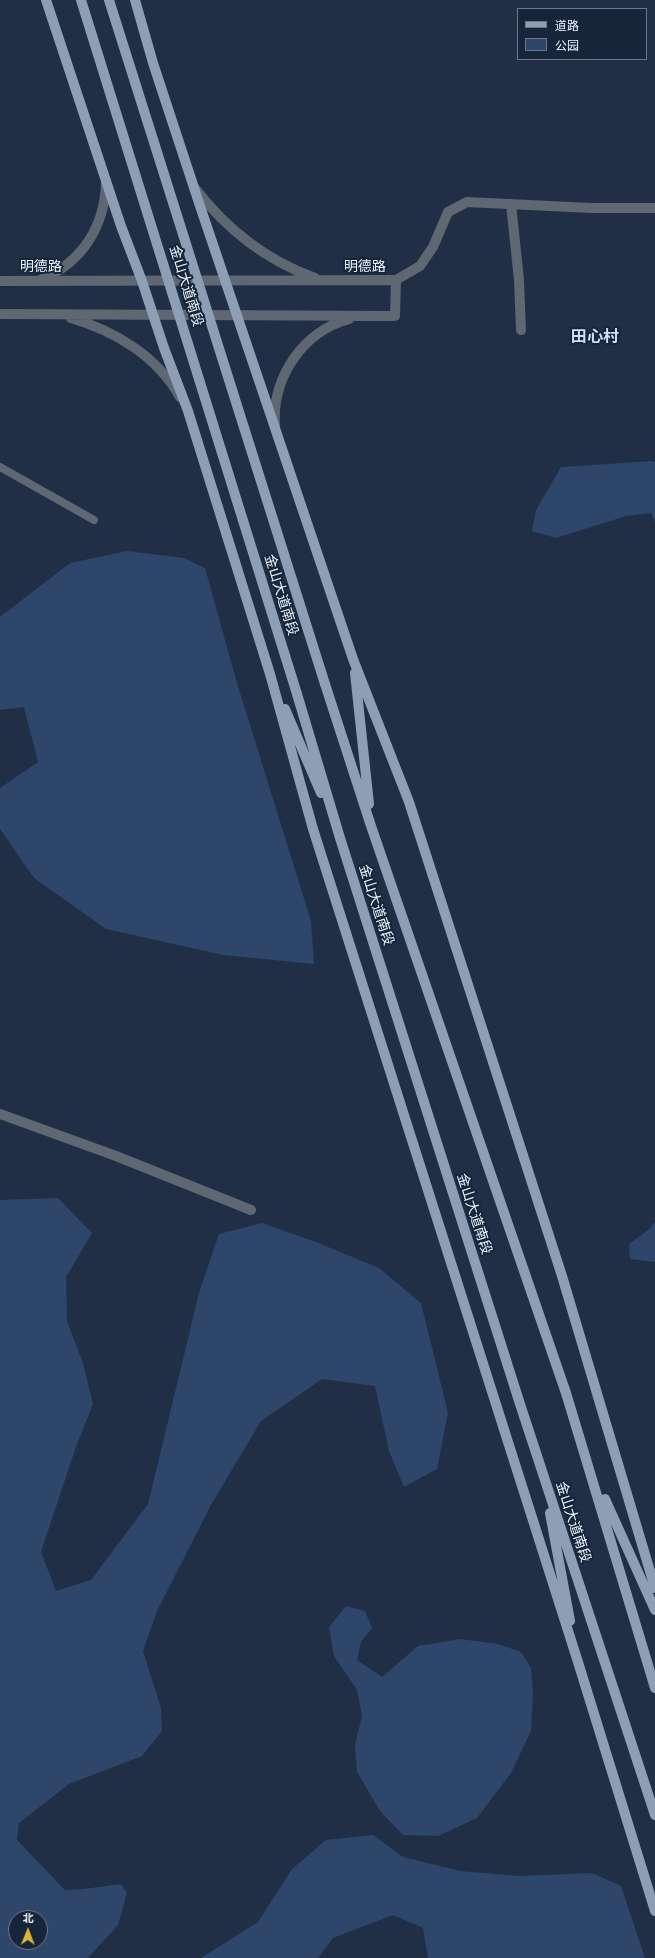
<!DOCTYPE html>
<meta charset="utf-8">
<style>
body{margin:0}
#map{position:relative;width:655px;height:1958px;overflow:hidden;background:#202f45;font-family:Figtree,"Noto Sans SC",sans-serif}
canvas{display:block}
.legend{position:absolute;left:517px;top:8px;width:130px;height:52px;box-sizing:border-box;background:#17253b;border:1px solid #6c7789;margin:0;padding:5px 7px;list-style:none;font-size:12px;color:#ebf3ff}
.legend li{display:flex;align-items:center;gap:8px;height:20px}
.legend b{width:20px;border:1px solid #6c7789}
.north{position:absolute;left:8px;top:1910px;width:40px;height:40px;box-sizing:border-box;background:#17253b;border:1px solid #6c7789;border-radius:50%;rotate:1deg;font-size:11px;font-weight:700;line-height:16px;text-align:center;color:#ebf3ff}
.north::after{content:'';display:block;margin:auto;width:14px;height:18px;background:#d9b334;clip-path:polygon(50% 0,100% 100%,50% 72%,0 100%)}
</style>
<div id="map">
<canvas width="655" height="1958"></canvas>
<ul class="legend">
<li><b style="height:5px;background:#8e9eb5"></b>道路</li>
<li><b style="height:11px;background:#2e4669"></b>公园</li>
</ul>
<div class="north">北</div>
</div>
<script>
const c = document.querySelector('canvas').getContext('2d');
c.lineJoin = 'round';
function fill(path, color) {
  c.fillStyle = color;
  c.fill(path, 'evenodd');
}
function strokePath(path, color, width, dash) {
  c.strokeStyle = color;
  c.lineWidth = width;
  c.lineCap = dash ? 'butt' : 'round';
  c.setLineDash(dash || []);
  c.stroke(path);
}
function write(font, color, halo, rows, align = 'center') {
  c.font = font + ' Figtree,"Noto Sans SC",sans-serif';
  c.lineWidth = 4;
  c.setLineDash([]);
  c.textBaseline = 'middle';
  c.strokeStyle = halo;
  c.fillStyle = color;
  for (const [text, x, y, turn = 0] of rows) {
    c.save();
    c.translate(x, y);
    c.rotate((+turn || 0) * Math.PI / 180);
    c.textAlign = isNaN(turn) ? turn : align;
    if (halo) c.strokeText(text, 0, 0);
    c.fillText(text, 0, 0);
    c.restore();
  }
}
fill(new Path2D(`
 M652 461 655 462V522L651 513 626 516 556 538 532 531 536 510 561 467Z
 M127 551 184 558 205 568 237 683 311 921 314 964 223 955 106 929 34 878 0 829V788L38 762 24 707 0 710V617L70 563Z
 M58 1198 92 1233 66 1277 67 1321 83 1363 93 1404 77 1444 41 1552 56 1591 91 1580 148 1504 199 1293 219 1234 262 1223 316 1242 379 1268 421 1303 448 1413 437 1469 404 1487 389 1451 375 1386 322 1379 261 1421 211 1505 157 1611 143 1651 161 1708 162 1731 142 1756 69 1784 19 1823 17 1840 65 1890 84 1889 121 1884 127 1893 118 1925 88 1958H0V1200ZM16 1918H40V1942H16Z
 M655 1222V1262L630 1259 629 1244 648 1230Z
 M346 1606 365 1611 372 1628 361 1642 357 1660 382 1677 418 1646 460 1639 498 1644 521 1652 531 1668 533 1693 531 1731 511 1773 477 1818 438 1836 403 1835 380 1811 357 1772 355 1745 362 1716 357 1690 334 1656 329 1627Z
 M373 1835 403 1857 460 1871 519 1876 592 1873 621 1886 645 1958H428L423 1928 393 1915 333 1938 318 1958H201L258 1922 292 1869 326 1840Z`), '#2e4669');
strokePath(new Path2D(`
 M0 467 94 520`), '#5f6772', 8);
strokePath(new Path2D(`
 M511 204 519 280 521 330
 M396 280 420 266 433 247 448 212 467 202 591 208H655`), '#5f6772', 10);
strokePath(new Path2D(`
 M194 187C226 229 265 260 315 278
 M42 279C83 262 105 225 106 182
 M0 281 396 280 395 316 0 314
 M71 318C115 331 157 356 180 397
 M275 425C272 378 302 332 349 319
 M0 1114 116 1156 251 1210`), '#5f6772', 10);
strokePath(new Path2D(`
 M46 0 121 226 142 281 164 348 188 411 270 674 313 829 578 1662 655 1911
 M135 0 153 63 200 206 353 659 409 802 562 1276 655 1588
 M355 673 369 804
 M325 684 371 826 566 1393 655 1688
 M297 694 340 838 520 1404 655 1815
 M285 709 321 793
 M605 1499 655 1610
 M550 1513 570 1621`), '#8e9eb5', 10);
strokePath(new Path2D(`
 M81 0 297 694
 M109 0 325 684`), '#8e9eb5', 10);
write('14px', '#ebf3ff', '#17253b', [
 ["明德路",41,267],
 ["明德路",365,267],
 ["金山大道南段",186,286,73],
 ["金山大道南段",281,595,73],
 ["金山大道南段",376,905,72],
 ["金山大道南段",474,1214,72],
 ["金山大道南段",573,1522,72]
]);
write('bold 16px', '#cbdffc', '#17253b', [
 ["田心村",595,337]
]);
</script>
